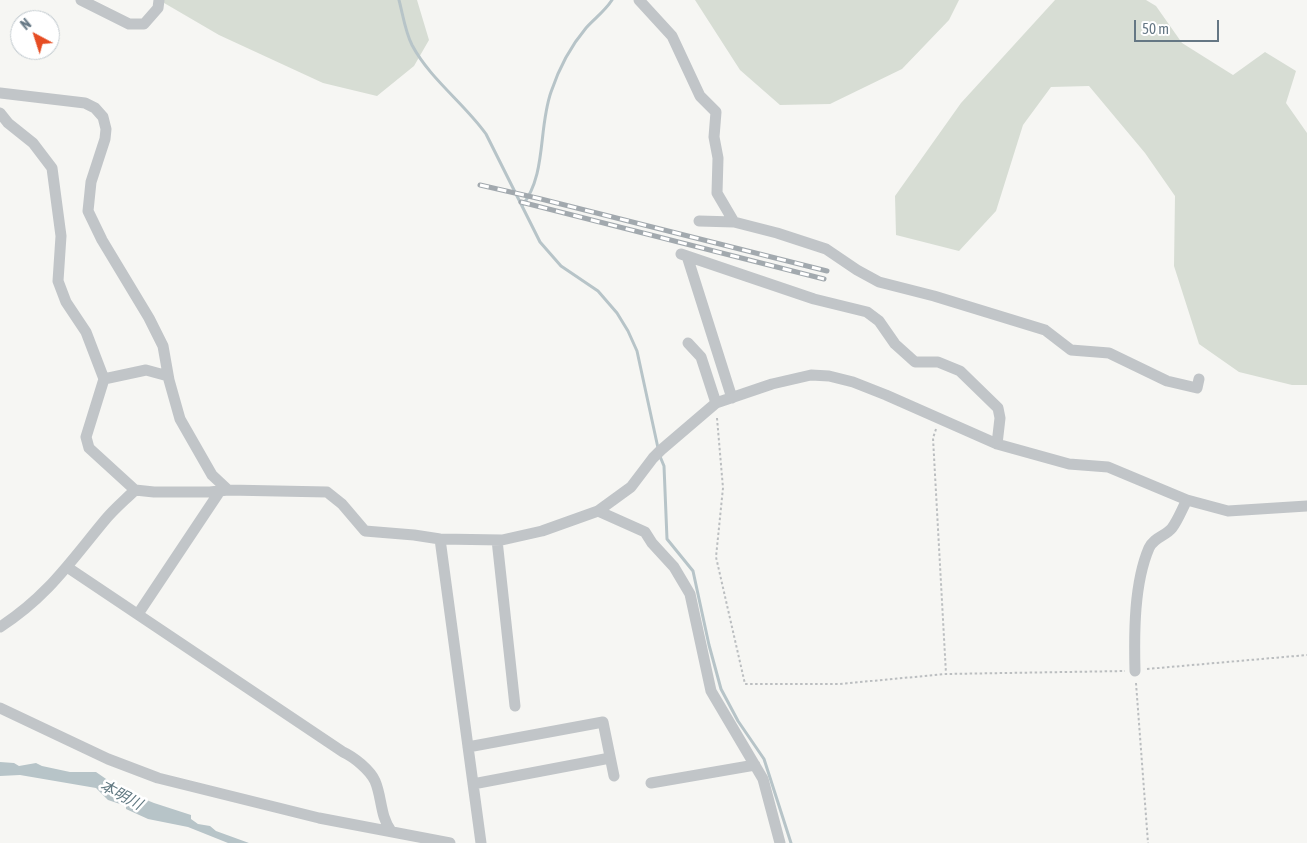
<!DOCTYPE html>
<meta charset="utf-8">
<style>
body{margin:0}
#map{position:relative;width:1307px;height:843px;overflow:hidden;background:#f6f6f3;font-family:"Asap Condensed",sans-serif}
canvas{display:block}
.north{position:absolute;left:10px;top:10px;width:50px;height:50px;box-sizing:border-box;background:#fff;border:1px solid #c1c9ce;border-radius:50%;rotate:320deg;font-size:14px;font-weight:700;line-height:20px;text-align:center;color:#657784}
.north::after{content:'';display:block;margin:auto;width:18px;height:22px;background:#e64d23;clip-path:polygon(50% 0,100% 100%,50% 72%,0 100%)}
.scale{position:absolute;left:1134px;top:20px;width:85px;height:22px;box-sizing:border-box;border:2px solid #657784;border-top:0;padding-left:6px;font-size:15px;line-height:18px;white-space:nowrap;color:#657784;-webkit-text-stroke:4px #fff;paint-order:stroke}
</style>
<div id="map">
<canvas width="1307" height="843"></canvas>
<div class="north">N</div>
<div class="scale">50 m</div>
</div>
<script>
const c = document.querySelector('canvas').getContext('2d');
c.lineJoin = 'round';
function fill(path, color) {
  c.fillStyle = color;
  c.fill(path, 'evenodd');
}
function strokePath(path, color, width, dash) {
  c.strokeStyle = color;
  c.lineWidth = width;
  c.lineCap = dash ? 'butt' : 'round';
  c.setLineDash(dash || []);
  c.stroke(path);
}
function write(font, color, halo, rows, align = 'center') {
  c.font = font + ' "Asap Condensed","Noto Sans JP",sans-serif';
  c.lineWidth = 5;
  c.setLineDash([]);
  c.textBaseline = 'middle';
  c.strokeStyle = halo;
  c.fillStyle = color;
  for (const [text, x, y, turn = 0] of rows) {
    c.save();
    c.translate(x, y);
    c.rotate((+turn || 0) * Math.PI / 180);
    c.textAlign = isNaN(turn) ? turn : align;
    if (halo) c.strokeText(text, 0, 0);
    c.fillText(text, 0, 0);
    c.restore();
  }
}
fill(new Path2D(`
 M159 0H417L429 40 414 66 377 96 323 83 219 35Z
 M695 0H959L949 20 902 69 830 104 780 105 740 70Z
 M1055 0H1146L1156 6 1182 43 1233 75 1265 52 1296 71 1286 103 1307 133V385H1292L1239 372 1199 344 1174 266 1175 196 1145 153 1089 86 1051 87 1023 125 996 211 959 251 896 235 895 196 961 103Z`), '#d7ddd4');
fill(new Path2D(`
 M0 762 14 763 19 766 36 763 42 766 70 772H96L122 790 154 803 191 815V819L198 824 210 826 216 831 249 843H228L188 827 148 819 126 809V806L108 800 96 788 20 775 0 776Z`), '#b7c4c8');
strokePath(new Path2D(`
 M399 0C403 15 405 31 412 45 430 79 464 103 486 134L540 242 561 266 598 291 617 313 628 331 637 351 658 448
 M522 206C547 174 538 129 551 92 559 68 570 47 586 28 595 18 605 11 612 0
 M659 454 664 466 667 539 693 571 709 645 721 689 738 721 764 759 791 843`), '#b7c4c8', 3);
strokePath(new Path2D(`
 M717 418 723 488 716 557 745 684H839L946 674 1125 671
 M936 429 933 438 946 674
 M1147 669 1307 655
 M1136 683 1148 843`), '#bbbec0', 2, [2.5, 2.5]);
strokePath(new Path2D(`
 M81 0 129 24H144L158 8 159 0
 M639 0 672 36 700 96 716 112 714 137 718 158 717 193 734 222 777 233 826 249 857 270 879 282 934 296 1045 330 1071 350 1109 353 1167 381 1197 388 1199 379
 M0 93 85 103 95 108 103 117 106 129 105 139 91 182 88 211 102 240 149 318 163 346 169 380 180 419 212 475 228 490
 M0 113 8 123 33 143 52 168 61 236 58 281 66 302 86 332 104 379
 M699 221 734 222
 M681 254 814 299 867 312 879 321 895 344 915 362H938L960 371 998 408 1000 418 997 444
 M687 256 732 398
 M688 343 701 357 716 403
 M168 376 146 370 104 379 86 437 89 448 135 490 154 492H210L228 490 327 492 342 504 365 531 414 535 440 539 502 540 542 531 598 511 631 487 653 458 661 450 716 403 772 384 811 375 829 376 853 382 886 395 997 444 1069 464 1108 467 1187 500 1228 511 1307 506
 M598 511 645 532 652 543 674 567 690 594 711 691 763 779 780 843
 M440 539 481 843
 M497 540 515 706
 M67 567 343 752C354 757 370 770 375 781 382 797 380 816 391 831
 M138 614 220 491
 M0 627C47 597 70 562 105 520 114 509 125 500 135 490
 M1135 671C1134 633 1134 583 1149 548 1154 537 1166 536 1172 528 1178 520 1182 509 1187 500
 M0 708 108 759 158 778 319 818 450 843
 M468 747 603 722 614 776
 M651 783 755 765
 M473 784 610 758`), '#c1c5c8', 11);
const rail = new Path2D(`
 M480 185 541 199 827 271
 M521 202 824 279`);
strokePath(rail, '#a2a9ae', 5);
strokePath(rail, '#fff', 3, [9]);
write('italic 15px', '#607881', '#fff', [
 ["本明川",121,795,28]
]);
</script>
